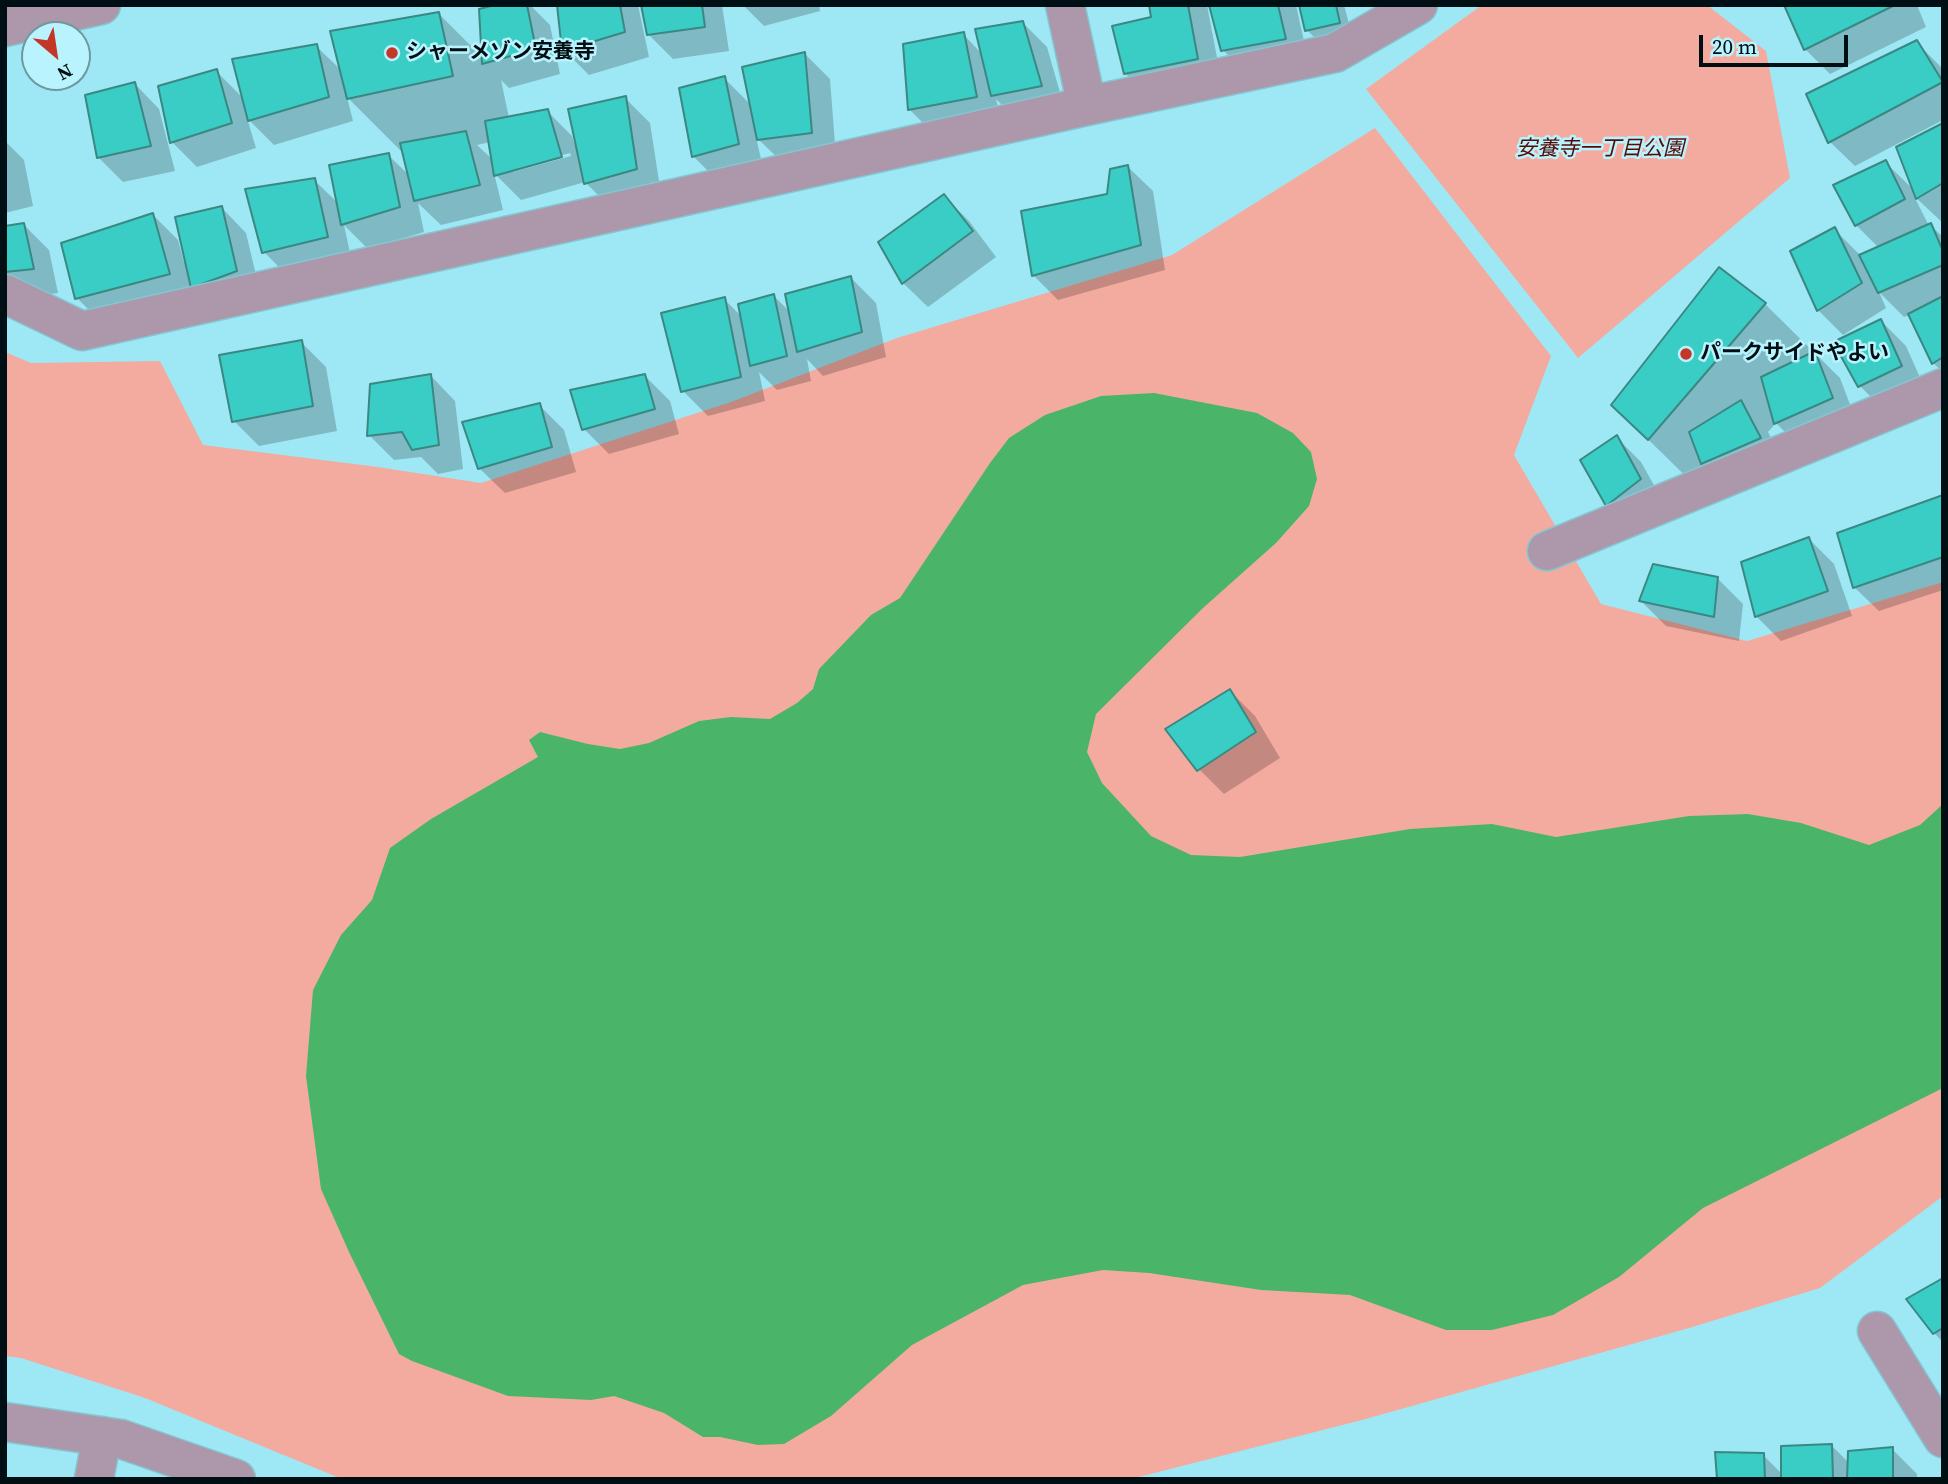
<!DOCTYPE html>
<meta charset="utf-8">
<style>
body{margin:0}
#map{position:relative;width:1948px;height:1484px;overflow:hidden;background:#9ee8f5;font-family:"Source Serif 4",serif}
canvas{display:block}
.frame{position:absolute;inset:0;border:7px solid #000f13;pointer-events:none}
.north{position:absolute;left:21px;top:21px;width:70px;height:70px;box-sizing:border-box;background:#b9f3fd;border:2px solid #6f989f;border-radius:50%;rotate:151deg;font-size:19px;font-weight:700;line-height:28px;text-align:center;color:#000f13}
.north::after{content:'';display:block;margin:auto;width:24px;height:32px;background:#c33628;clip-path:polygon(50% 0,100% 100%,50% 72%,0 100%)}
.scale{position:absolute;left:1699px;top:35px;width:149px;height:32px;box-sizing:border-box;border:4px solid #000f13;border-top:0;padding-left:9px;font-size:21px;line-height:24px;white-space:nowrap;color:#000f13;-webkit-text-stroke:5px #b9f3fd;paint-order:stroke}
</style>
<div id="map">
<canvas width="1948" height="1484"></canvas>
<div class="frame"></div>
<div class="north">N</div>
<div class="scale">20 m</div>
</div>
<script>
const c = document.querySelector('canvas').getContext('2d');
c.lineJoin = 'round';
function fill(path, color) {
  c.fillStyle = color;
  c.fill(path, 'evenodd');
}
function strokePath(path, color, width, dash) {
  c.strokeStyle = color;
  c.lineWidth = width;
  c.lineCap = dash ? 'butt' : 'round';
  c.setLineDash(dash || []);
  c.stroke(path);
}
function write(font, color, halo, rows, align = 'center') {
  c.font = font + ' "Source Serif 4","Noto Sans JP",serif';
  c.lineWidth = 5;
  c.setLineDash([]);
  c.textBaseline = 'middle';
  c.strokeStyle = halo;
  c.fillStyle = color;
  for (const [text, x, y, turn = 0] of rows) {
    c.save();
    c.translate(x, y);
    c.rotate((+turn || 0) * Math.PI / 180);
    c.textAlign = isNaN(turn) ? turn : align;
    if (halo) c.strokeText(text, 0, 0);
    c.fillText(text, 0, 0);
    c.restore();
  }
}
fill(new Path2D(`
 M1482 5H1707L1766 51 1790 178 1578 358 1366 89Z
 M1375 128 1551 356 1514 455 1601 604 1747 641 1943 582V1196L1820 1288 1689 1328 1362 1420 1131 1479H342L145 1398 21 1358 5 1356V352L31 363 160 361 203 445 378 467 481 483 731 402 897 338 1172 255Z`), '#f4ab9f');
fill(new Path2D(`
 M1154 393 1257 413 1293 433 1311 452 1317 479 1309 506 1276 543 1203 608 1096 714 1087 752 1102 783 1151 836 1191 855 1240 857 1410 829 1492 824 1556 837 1689 816 1748 814 1801 823 1869 845 1920 825 1943 804V1088L1703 1208 1619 1277 1553 1315 1492 1330H1446L1350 1295 1261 1290 1149 1273 1103 1270 1023 1285 912 1345 831 1416 784 1444 758 1445 720 1437H703L664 1413 614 1396 591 1400 508 1396 412 1361 399 1354 349 1252 321 1189 306 1076 313 990 341 935 372 900 390 848 431 819 538 757 529 740 540 732 588 744 620 749 649 743 699 721 731 717 770 719 797 703 813 689 819 669 871 615 900 598 990 463 1009 438 1045 415 1101 396Z`), '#4ab568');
fill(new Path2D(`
 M502 5H530L550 25 560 74 509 88 501 80 509 118 547 111 572 136 575 146 625 98 650 123 661 194 611 208 585 182 521 200 494 173 503 210 441 225 418 203 424 232 368 249 344 225 352 262 289 277 264 252 314 180 339 204 388 155 410 176 405 155 347 97 353 121 274 145 247 118 256 148 197 167 172 142 216 71 244 99 316 46 342 71 439 14 484 59ZM490 142 494 161 477 145ZM570 153 571 156 513 172V169Z
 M558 5H638L649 57 589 75 564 50Z
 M643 5H722L729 51 673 59 648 34Z
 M743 5H819L820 11 764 26Z
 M1151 5H1207L1222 84 1150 98 1125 73 1153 19Z
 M1211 5H1296L1309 64 1248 75 1223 50Z
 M1301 5H1344L1352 35 1319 42 1307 30Z
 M1788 5H1917L1926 27 1830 74 1805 49Z
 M1022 22 1047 47 1065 110 1018 121 996 99 1001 121 934 134 909 109 963 34 982 54Z
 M1917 43 1943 69V120L1855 166 1830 142Z
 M805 54 830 79 836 157 784 164 756 137 763 168 718 181 693 156 724 78 752 106Z
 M135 84 159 109 175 171 123 182 98 157Z
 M1943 125V223L1914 196 1929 226 1930 225 1943 237V372L1933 363 1910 315 1904 317 1879 292 1886 308 1843 335 1818 310 1792 252 1835 230 1861 256 1879 248 1856 225 1885 162 1916 192Z
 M5 141 24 160 33 206 5 213Z
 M1128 167 1153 191 1165 270 1058 300 1033 275 1108 195Z
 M944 196 969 221 996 257 928 307 903 283Z
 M222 208 246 233 261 296 218 312 190 284 194 299 102 323 77 298 63 245 153 215 178 240 184 262 187 261Z
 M24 225 49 250 58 293 14 299 5 290V228Z
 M851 278 876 303 886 357 823 376 807 359 811 381 777 390 759 372 765 401 708 416 683 391 724 299 742 317 774 296 791 313Z
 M1765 304 1840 378 1857 423 1801 448 1776 423 1768 432 1784 463 1710 500 1613 405Z
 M1881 321 1906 346 1926 391 1885 411 1860 386 1836 343Z
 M301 342 326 367 337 431 259 446 234 421Z
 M431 376 455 401 463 469 438 474 421 457 394 460 369 435Z
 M645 376 670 401 679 434 609 454 584 429Z
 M539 405 564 430 576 472 505 493 480 469 464 423Z
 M1617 438 1641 462 1665 505 1632 529 1607 505Z
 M1943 497V590L1879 611 1854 587Z
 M1809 539 1834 564 1852 616 1781 641 1756 616Z
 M1718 579 1743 604 1739 641 1666 626 1641 601Z
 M1230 691 1255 716 1280 758 1224 794 1199 769Z
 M1943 1280V1342L1934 1333Z
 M1832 1446 1849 1463 1892 1449 1917 1474V1479H1718L1763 1455 1783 1475Z`), '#0003');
const building = new Path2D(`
 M495 5H527L536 49 482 64 479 9Z
 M557 5H620L625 32 562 51Z
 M641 5H702L705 27 647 35Z
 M1149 5H1188L1198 59 1124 74 1112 26 1151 17Z
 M1209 5H1278L1286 39 1221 51Z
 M1299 5H1336L1340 23 1305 31Z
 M1784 5H1895L1804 50Z
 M439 12 453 76 347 99 330 31Z
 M1023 21 1042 86 991 96 975 29Z
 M964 32 977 97 908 110 903 44Z
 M1917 40 1943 82 1828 143 1806 94Z
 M317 44 329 97 248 121 232 59Z
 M805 52 812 133 757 140 742 67Z
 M217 69 232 123 170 143 158 86Z
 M725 76 739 144 692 157 679 88Z
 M135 82 151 146 97 158 85 95Z
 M626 96 637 169 584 184 568 109Z
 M548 109 562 157 494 176 485 121Z
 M1943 123V183L1916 199 1896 147Z
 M466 131 480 185 414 201 400 143Z
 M389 153 400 207 341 225 329 165Z
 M1886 160 1905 199 1855 226 1833 185Z
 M1128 165 1141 245 1032 276 1021 211 1107 194 1110 169Z
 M315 178 328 237 262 253 245 189Z
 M944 194 973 231 902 284 878 242Z
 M222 206 237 271 191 288 175 217Z
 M153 213 170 274 75 299 61 243Z
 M24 223 34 269 5 272V226Z
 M1931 223 1943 251V265L1878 293 1859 255Z
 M1835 227 1862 283 1817 311 1790 251Z
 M1719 267 1766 303 1648 440 1611 405Z
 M851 276 862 332 797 352 785 294Z
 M774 294 787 356 750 366 738 304Z
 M1943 296V357L1932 364 1908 314Z
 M725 297 741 377 681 392 661 313Z
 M1881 319 1902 366 1858 387 1833 342Z
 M302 340 313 406 232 422 219 355Z
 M1815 351 1833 398 1774 424 1761 377Z
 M431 374 439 445 412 450 402 432 367 436 370 384Z
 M645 374 655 409 582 430 570 390Z
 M1741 400 1761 438 1701 464 1689 432Z
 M540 403 552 447 478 469 462 422Z
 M1617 435 1641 479 1606 506 1580 460Z
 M1943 495V557L1853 588 1837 533Z
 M1809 537 1828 591 1755 617 1741 562Z
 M1653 564 1718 577 1714 617 1639 601Z
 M1230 689 1256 732 1197 771 1165 729Z
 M1943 1278V1328L1933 1334 1906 1299Z
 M1832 1444 1833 1479H1781V1446Z
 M1893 1447V1479H1847L1848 1451Z
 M1715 1452 1764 1453 1765 1479H1717Z`);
fill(building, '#3acdc5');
strokePath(building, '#3b8782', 2);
const minor = new Path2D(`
 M1065 5 1087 106
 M5 27 101 5
 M5 294 82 331 1087 106 1335 53 1418 5
 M1547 551 1943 388
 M1877 1331 1943 1438
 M5 1422 121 1439 236 1479
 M94 1479 102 1436`);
strokePath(minor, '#85c5d1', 41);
strokePath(minor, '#ac98aa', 38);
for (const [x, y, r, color] of [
 [392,53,7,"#c33628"],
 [1686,354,7,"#c33628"]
]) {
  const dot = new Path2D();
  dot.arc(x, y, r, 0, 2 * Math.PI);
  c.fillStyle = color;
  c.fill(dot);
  strokePath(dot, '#b9f3fd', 2.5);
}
write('bold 21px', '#000f13', '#b9f3fd', [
 ["シャーメゾン安養寺",406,53],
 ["パークサイドやよい",1700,354]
], 'left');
write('italic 21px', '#560a05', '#b9f3fd', [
 ["安養寺一丁目公園",1600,150]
]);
</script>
